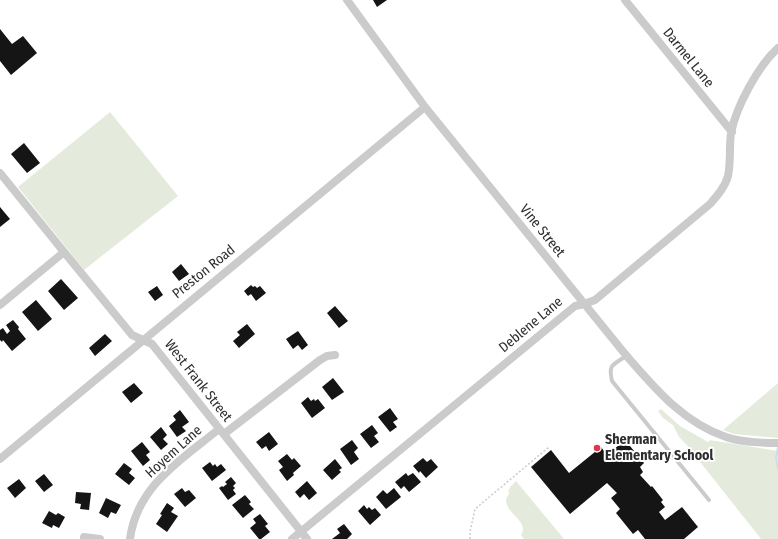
<!DOCTYPE html>
<style>
body{margin:0}
canvas{display:block;background:#fff}
</style>
<canvas width="778" height="539"></canvas>
<script>
const c = document.querySelector('canvas').getContext('2d');
c.lineJoin = 'round';
function fill(path, color) {
  c.fillStyle = color;
  c.fill(path, 'evenodd');
}
function strokePath(path, color, width, dash) {
  c.strokeStyle = color;
  c.lineWidth = width;
  c.lineCap = dash ? 'butt' : 'round';
  c.setLineDash(dash || []);
  c.stroke(path);
}
function write(font, color, halo, rows, align = 'center') {
  c.font = font + ' "Fira Sans Condensed",sans-serif';
  c.lineWidth = 4;
  c.setLineDash([]);
  c.textBaseline = 'middle';
  c.strokeStyle = halo;
  c.fillStyle = color;
  for (const [text, x, y, turn = 0] of rows) {
    c.save();
    c.translate(x, y);
    c.rotate((+turn || 0) * Math.PI / 180);
    c.textAlign = isNaN(turn) ? turn : align;
    if (halo) c.strokeText(text, 0, 0);
    c.fillText(text, 0, 0);
    c.restore();
  }
}
fill(new Path2D(`
 M110 112 178 196 84 270 18 187Z
 M778 383V438L734 434 723 430Z
 M661 409 680 426 708 442 710 440 778 451V539H761L693 453 694 452 679 437 673 425 663 418 658 411Z
 M516 481 564 539H524L521 535C522 533 523 531 523 529 523 519 506 512 506 500 506 499 509 494 509 493L508 491 511 486Z`), '#e5ebdc');
strokePath(new Path2D(`
 M778 447 776 458 778 469`), '#c9dfeb', 2);
fill(new Path2D(`
 M373 0H387L377 7Z
 M0 29 12 44 23 36 37 53 11 75 0 61Z
 M24 143 40 163 27 173 11 154Z
 M0 207 10 219 0 227Z
 M181 264 189 274 179 281 172 272Z
 M61 279 78 298 64 310 48 291Z
 M251 285 253 287 255 286 257 288 260 286 266 293 256 301 251 294 248 296 244 291Z
 M157 286 163 295 155 301 148 292Z
 M36 300 52 319 38 331 22 312Z
 M335 306 348 321 339 328 327 313Z
 M13 320 19 327 18 329 26 339 12 351 3 340 2 342 0 340V330L3 328 7 334 10 331 6 325Z
 M247 324 255 334 239 348 233 341 240 335 237 332Z
 M298 331 308 345 302 350 298 345 293 349 286 339Z
 M105 334 112 341 95 356 89 348Z
 M333 378 344 392 332 400 322 387Z
 M134 383 143 393 131 403 122 392Z
 M308 397 311 401 314 399 315 401 318 399 325 408 312 418 301 403Z
 M390 408 398 419 393 422 397 427 390 432 378 417Z
 M180 410 189 422 182 427 186 431 177 437 169 426 176 420 173 416Z
 M372 425 378 433 374 436 379 442 371 448 360 434Z
 M161 427 167 435 163 439 168 444 161 450 150 437Z
 M269 432 278 444 269 451 266 446 262 449 256 442Z
 M352 440 358 448 354 452 359 459 351 465 340 449Z
 M625 440 644 463 640 467 643 472 640 475 651 487 652 486 663 500 661 502 665 507 659 512 665 520 682 507 698 527 684 539H645L638 530 633 534 616 513 620 509 611 498 617 493 607 483 570 514 531 467 551 450 569 473 601 447 607 455Z
 M142 442 150 452 146 455 150 460 143 466 131 451Z
 M287 454 292 460 294 458 301 466 293 473 294 475 287 481 279 470 283 467 278 461Z
 M423 458 427 462 431 459 438 467 426 478 420 471 419 473 413 466Z
 M335 459 342 468 339 470 341 472 332 480 323 470Z
 M210 462 213 466 215 464 217 467 221 464 226 470 212 481 202 468Z
 M124 463 132 469 129 473 135 478 129 485 115 474Z
 M406 473 408 476 413 473 421 482 409 492 404 486 401 489 395 482Z
 M44 474 53 485 44 492 35 481Z
 M231 477 236 483 233 486 235 488 233 490 236 494 228 500 219 488 222 486 223 487 227 484 225 482Z
 M19 479 26 488 15 498 7 488Z
 M307 481 317 493 309 500 304 494 300 498 295 492Z
 M182 488 185 492 189 490 196 498 185 507 174 494Z
 M394 488 401 497 386 509 376 497 383 490 387 494Z
 M76 492 91 493 89 510 80 509 81 504 75 503Z
 M245 495 251 502 249 504 254 509 243 518 232 505Z
 M106 498 121 505 116 514 111 512 108 518 99 513Z
 M167 503 174 508 171 512 178 516 167 532 156 524 162 515 160 514Z
 M364 505 367 509 369 507 372 510 375 508 381 515 370 525 358 511Z
 M49 511 56 515 58 513 65 517 59 528 53 525 52 528 42 523Z
 M260 514 268 524 265 526 270 532 261 539H259L250 528 256 523 253 519Z
 M344 524 352 534 347 539H332L340 533 337 529Z`), '#151515');
strokePath(new Path2D(`
 M470 539V532L475 509 549 447`), '#cbcbcb', 1.5, [2, 2]);
strokePath(new Path2D(`
 M626 356C613 365 608 364 612 381L709 500`), '#cbcbcb', 4);
strokePath(new Path2D(`
 M347 0 425 107 625 354C654 387 683 423 726 437 740 442 763 443 778 443
 M625 0 732 132
 M0 173 64 252 132 335 152 344 307 539
 M0 305 64 252
 M224 434 320 360 327 356 335 355
 M0 459 425 107
 M84 537 100 539
 M130 539C137 486 181 460 219 429
 M292 539 575 306 584 304 595 300 710 204C717 196 725 187 728 176 731 162 729 147 731 133 736 107 758 66 778 48`), '#cbcbcb', 8);
for (const [x, y, r, color] of [
 [597,448,4,"#e0354a"]
]) {
  const dot = new Path2D();
  dot.arc(x, y, r, 0, 2 * Math.PI);
  c.fillStyle = color;
  c.fill(dot);
  strokePath(dot, '#fff', 1.5);
}
write('14px', '#2e2e2e', '#fff', [
 ["Darmel Lane",688,58,51],
 ["Vine Street",542,231,51],
 ["Preston Road",204,272,-39],
 ["Deblene Lane",531,325,-40],
 ["West Frank Street",198,381,52],
 ["Hoyem Lane",174,452,-42]
]);
write('bold 14px', '#2e2e2e', '#fff', [
 ["Sherman",605,440],
 ["Elementary School",605,456]
], 'left');
</script>
